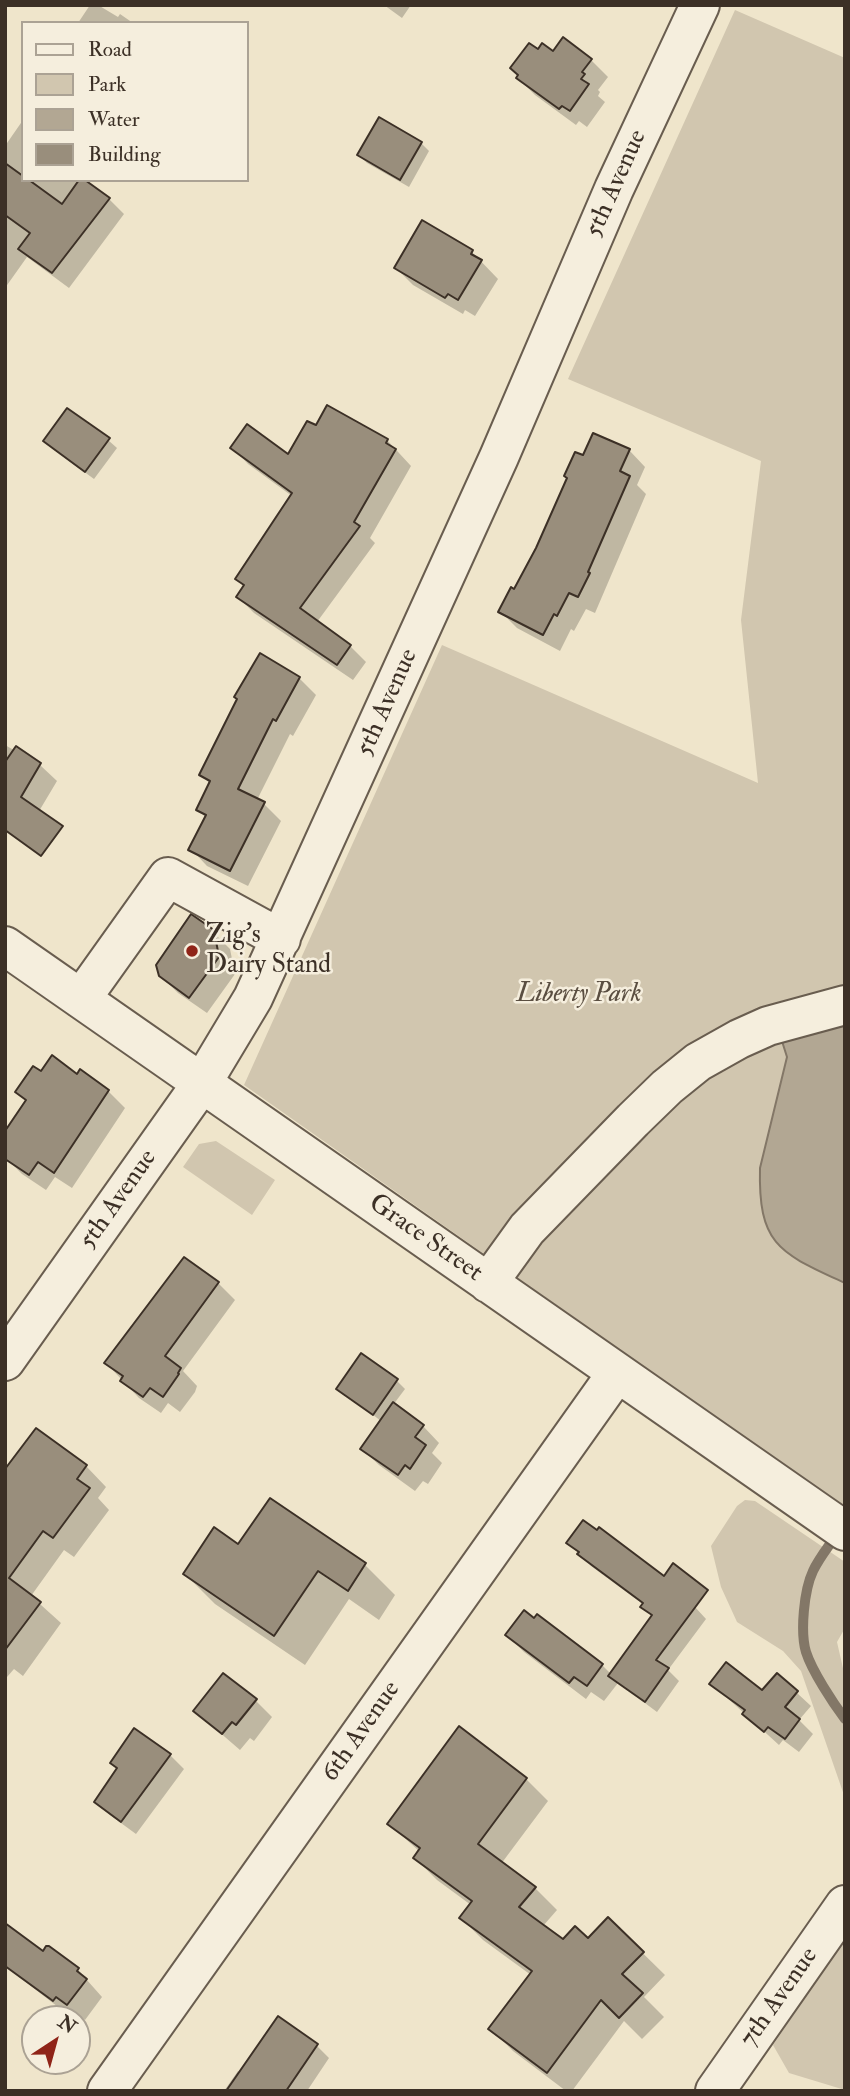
<!DOCTYPE html>
<style>
body{margin:0}
#map{position:relative;width:850px;height:2096px;overflow:hidden;background:#efe5cb;font-family:"IM FELL Double Pica",serif}
canvas{display:block}
.frame{position:absolute;inset:0;border:7px solid #3c3026;pointer-events:none}
.legend{position:absolute;left:21px;top:21px;width:228px;height:161px;box-sizing:border-box;background:#f5eedd;border:2px solid #aba294;margin:0;padding:9px 12px;list-style:none;font-size:21px;color:#3c3026}
.legend li{display:flex;align-items:center;gap:14px;height:35px}
.legend b{width:35px;border:2px solid #aba294}
.north{position:absolute;left:21px;top:2005px;width:70px;height:70px;box-sizing:border-box;background:#f5eedd;border:2px solid #aba294;border-radius:50%;rotate:36deg;font-size:19px;font-weight:700;line-height:28px;text-align:center;color:#3c3026}
.north::after{content:'';display:block;margin:auto;width:24px;height:32px;background:#8f2418;clip-path:polygon(50% 0,100% 100%,50% 72%,0 100%)}
</style>
<div id="map">
<canvas width="850" height="2096"></canvas>
<div class="frame"></div>
<ul class="legend">
<li><b style="height:9px;background:#f5eedd"></b>Road</li>
<li><b style="height:19px;background:#d1c6af"></b>Park</li>
<li><b style="height:19px;background:#b2a793"></b>Water</li>
<li><b style="height:19px;background:#998e7c"></b>Building</li>
</ul>
<div class="north">N</div>
</div>
<script>
const c = document.querySelector('canvas').getContext('2d');
c.lineJoin = 'round';
function fill(path, color) {
  c.fillStyle = color;
  c.fill(path, 'evenodd');
}
function strokePath(path, color, width, dash) {
  c.strokeStyle = color;
  c.lineWidth = width;
  c.lineCap = dash ? 'butt' : 'round';
  c.setLineDash(dash || []);
  c.stroke(path);
}
function write(font, color, halo, rows, align = 'center') {
  c.font = font + ' "IM FELL Double Pica",serif';
  c.lineWidth = 5;
  c.setLineDash([]);
  c.textBaseline = 'middle';
  c.strokeStyle = halo;
  c.fillStyle = color;
  for (const [text, x, y, turn = 0] of rows) {
    c.save();
    c.translate(x, y);
    c.rotate((+turn || 0) * Math.PI / 180);
    c.textAlign = isNaN(turn) ? turn : align;
    if (halo) c.strokeText(text, 0, 0);
    c.fillText(text, 0, 0);
    c.restore();
  }
}
fill(new Path2D(`
 M735 10 845 58V1508L244 1085 442 645 758 783 741 620 761 461 568 379Z
 M216 1141 275 1180 252 1215 183 1167 199 1144Z
 M745 1500 755 1501 845 1562V1628L837 1642 845 1677V1798L801 1671 783 1651 737 1622 721 1587 711 1546 737 1506Z
 M845 1939V2090L789 2073 773 2045Z`), '#d1c6af');
const water = new Path2D(`
 M845 1022V1283C780 1253 758 1246 760 1168L787 1057 781 1038Z`);
fill(water, '#b2a793');
strokePath(water, '#837767', 2);
fill(new Path2D(`
 M90 5H98L118 17 120 14 133 23H78Z
 M384 5H411L402 18Z
 M563 40 591 60 608 77 598 90 600 92 598 96 605 102 587 127 579 121 576 125 535 95 518 78 553 54Z
 M23 120V180H82L109 199 124 214 69 288 27 257 5 288V146Z
 M421 143 429 151 409 187 367 163 359 155Z
 M423 222 472 252 498 279 475 316 465 310 463 314 413 285 396 268Z
 M317 428 387 440 411 466 370 538 375 543 317 622 350 646 366 662 353 680 254 613 238 597 245 586 237 578 292 496 248 464 233 448 288 457Z
 M108 440 117 448 94 479 53 449Z
 M629 450 645 467 637 485 646 494 595 613 586 609 574 631 571 629 560 651 517 628 500 611 515 591 584 457Z
 M299 678 316 695 293 736 290 734 257 800 264 804 281 821 248 886 207 866 191 849 206 818 198 809 210 784 201 774Z
 M5 745 40 765 57 781 26 833 5 817Z
 M213 932 230 949 235 974 207 1013 178 993 160 975Z
 M81 1071 108 1091 125 1108 72 1188 55 1177 46 1190 22 1174 5 1157 27 1102 17 1092 78 1076Z
 M218 1283 235 1300 183 1371 197 1386 195 1392 180 1412 168 1403 161 1413 139 1398 106 1363Z
 M397 1381 405 1389 393 1405 423 1426 439 1443 432 1453 442 1463 428 1484 423 1481 415 1491 379 1465 362 1449 381 1421 339 1389Z
 M86 1466 106 1487 98 1498 109 1510 74 1557 64 1550 31 1596 61 1623 23 1676 14 1669 7 1677 5 1676V1472Z
 M270 1500 365 1565 395 1595 379 1620 349 1599 305 1665 215 1604 185 1574 239 1546Z
 M569 1542 695 1607 706 1619 668 1670 679 1681 657 1712 618 1683 604 1701 591 1692 586 1699 524 1652 507 1635 602 1665 612 1675 653 1617 644 1605 591 1566Z
 M783 1680 811 1706 799 1720 813 1734 799 1752 783 1740 779 1745 712 1684 763 1693Z
 M256 1701 272 1717 254 1741 250 1738 240 1750 195 1711Z
 M135 1730 170 1755 184 1769 136 1834 110 1815 96 1802 119 1769Z
 M526 1779 548 1801 501 1864 535 1888 557 1910 543 1926 563 1941 588 1940 608 1919 665 1975 644 1997 664 2017 642 2039 624 2021 572 2091H566L513 2051 491 2029 531 1975 483 1940 461 1918 471 1905 437 1880 415 1858 419 1851 389 1824Z
 M5 1942 43 1953 48 1948 78 1970 102 1997 85 2020 74 2013 71 2017 5 1966Z
 M317 2046 329 2058 307 2091H224L238 2071 241 2073Z`), '#0003');
strokePath(new Path2D(`
 M837 1534C829 1546 819 1558 813 1571 804 1590 800 1632 806 1652 812 1671 833 1703 845 1719`), '#837767', 10);
const building = new Path2D(`
 M563 37 592 59 582 72 585 74 581 79 589 84 570 111 562 106 559 109 516 78 518 75 510 68 529 43 538 49 542 43 553 51Z
 M379 117 422 142 400 180 357 155Z
 M5 163 23 176V180H29L62 204 79 180H85L110 198 52 273 18 249 30 233 5 215Z
 M422 220 473 250 471 254 482 260 458 300 448 294 445 298 394 268Z
 M327 405 388 439 386 443 396 449 354 522 360 526 300 608 351 645 337 665 236 597 244 585 235 579 292 493 230 448 247 424 288 454 307 421 316 425Z
 M67 408 110 438 85 472 43 441Z
 M593 433 630 449 620 471 630 476 588 572 590 573 578 597 569 593 557 616 554 614 543 635 498 612 511 587 514 589 536 548 567 478 564 476 575 452 583 455Z
 M260 653 300 677 276 721 273 719 238 789 265 802 230 871 188 850 206 815 196 810 210 781 199 775 237 699 234 697Z
 M16 746 41 763 21 797 63 826 41 856 5 830V762Z
 M191 914 214 930 219 957 189 998 159 976 156 965Z
 M52 1055 77 1074 80 1069 109 1090 54 1173 38 1162 29 1175 5 1159V1131L26 1100 15 1092 33 1066 41 1071Z
 M184 1257 219 1282 165 1356 181 1368 178 1373 179 1374 163 1397 150 1388 143 1397 120 1381 123 1376 104 1363Z
 M361 1353 398 1379 373 1415 336 1389Z
 M393 1402 424 1425 415 1437 426 1445 410 1469 405 1465 398 1475 360 1449Z
 M36 1428 87 1465 77 1479 90 1488 53 1538 43 1531 9 1578 41 1602 5 1650V1469Z
 M270 1498 366 1563 348 1591 318 1571 274 1636 183 1574 214 1527 238 1544Z
 M583 1520 597 1530 599 1527 664 1576 673 1563 708 1590 656 1660 669 1668 645 1702 608 1676 652 1615 640 1607 643 1603 577 1554 579 1552 566 1543Z
 M524 1610 534 1618 537 1614 603 1664 587 1686 574 1677 569 1683 505 1635Z
 M726 1662 762 1690 777 1673 798 1691 785 1707 800 1719 785 1739 768 1727 764 1732 742 1714 745 1710 709 1684Z
 M223 1673 257 1699 236 1725 232 1722 222 1734 193 1711Z
 M459 1726 527 1778 478 1844 536 1887 519 1907 563 1939 575 1926 588 1938 608 1917 644 1952 622 1974 643 1993 619 2018 601 2000 547 2073 488 2029 532 1971 459 1918 472 1901 413 1858 420 1848 387 1824Z
 M134 1728 171 1754 121 1822 94 1802 117 1768 110 1763Z
 M5 1923 43 1951 46 1946H49L79 1968 77 1971 87 1979 67 2005 56 1997 53 2001 5 1966Z
 M278 2016 318 2044 286 2091H226Z`);
fill(building, '#998e7c');
strokePath(building, '#3c3026', 2);
const minor = new Path2D(`
 M5 946 845 1531
 M81 999 168 877 281 939
 M488 1283 527 1229 633 1120 667 1087 698 1062 739 1039 768 1026 845 1005
 M5 1361 202 1083 253 998 499 457 614 189 700 5
 M107 2091 617 1373
 M715 2091 845 1905`);
strokePath(minor, '#695d4f', 42);
strokePath(minor, '#f5eedd', 38);
for (const [x, y, r, color] of [
 [192,951,7,"#8f2418"]
]) {
  const dot = new Path2D();
  dot.arc(x, y, r, 0, 2 * Math.PI);
  c.fillStyle = color;
  c.fill(dot);
  strokePath(dot, '#f5eedd', 2.5);
}
write('26px', '#3c3026', '#f5eedd', [
 ["5th Avenue",617,184,-66],
 ["5th Avenue",388,703,-66],
 ["5th Avenue",119,1200,-55],
 ["Grace Street",425,1239,35],
 ["6th Avenue",362,1732,-55],
 ["7th Avenue",780,1998,-55]
]);
write('26px', '#3c3026', '#f5eedd', [
 ["Zig's",206,936],
 ["Dairy Stand",206,966]
], 'left');
write('italic 26px', '#5a4e41', '#f5eedd', [
 ["Liberty Park",579,995]
]);
</script>
